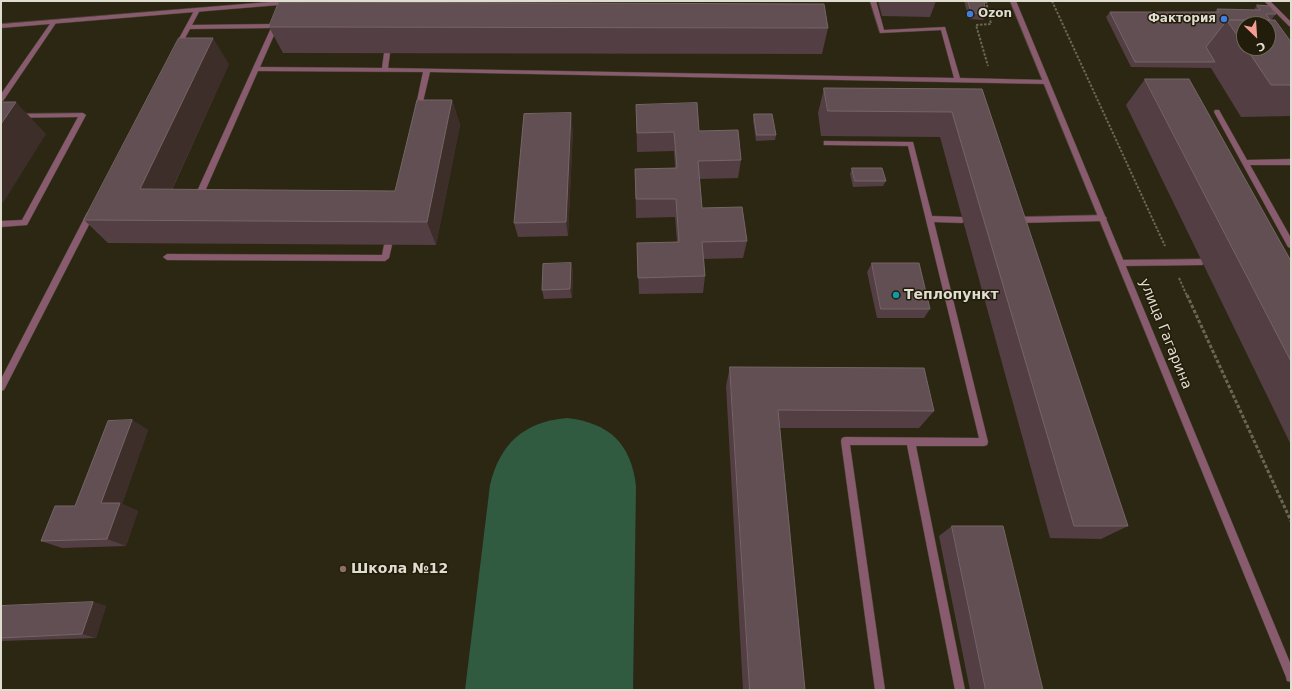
<!DOCTYPE html>
<meta charset="utf-8">
<style>
body{margin:0}
#map{position:relative;width:1292px;height:691px;overflow:hidden;background:#2c2713;font-family:"DejaVu Sans",sans-serif}
canvas{display:block}
.frame{position:absolute;inset:0;border:2px solid #dfdcd0;pointer-events:none}
.north{position:absolute;left:1236px;top:16px;width:40px;height:40px;box-sizing:border-box;background:#221d0a;border:1px solid #6e6959;border-radius:50%;rotate:155deg;font-size:11px;font-weight:700;line-height:16px;text-align:center;color:#dfdcd0}
.north::after{content:'';display:block;margin:auto;width:14px;height:18px;background:#f59c93;clip-path:polygon(50% 0,100% 100%,50% 72%,0 100%)}
</style>
<div id="map">
<canvas width="1292" height="691"></canvas>
<div class="frame"></div>
<div class="north">С</div>
</div>
<script>
const c = document.querySelector('canvas').getContext('2d');
c.lineJoin = 'round';
function fill(path, color) {
  c.fillStyle = color;
  c.fill(path, 'evenodd');
}
function strokePath(path, color, width, dash) {
  c.strokeStyle = color;
  c.lineWidth = width;
  c.lineCap = dash ? 'butt' : 'round';
  c.setLineDash(dash || []);
  c.stroke(path);
}
function write(font, color, halo, rows, align = 'center') {
  c.font = font + ' "DejaVu Sans",sans-serif';
  c.lineWidth = 3;
  c.setLineDash([]);
  c.textBaseline = 'middle';
  c.strokeStyle = halo;
  c.fillStyle = color;
  for (const [text, x, y, turn = 0] of rows) {
    c.save();
    c.translate(x, y);
    c.rotate((+turn || 0) * Math.PI / 180);
    c.textAlign = isNaN(turn) ? turn : align;
    if (halo) c.strokeText(text, 0, 0);
    c.fillText(text, 0, 0);
    c.restore();
  }
}
fill(new Path2D(`
 M567 418C609 423 631 443 636 486L633 690H465L490 485C500 443 524 422 567 418Z`), '#305b40');
const service = new Path2D(`
 M870 1H876L884 30 945 27 960 78 1046 80 1049 82 1046 84 430 72 421 110 418 112 415 110 423 72 258 71 202 198 198 201 194 198 271 28 190 29 180 47H176L175 46 195 9 197 8 200 10 192 25 273 24 274 22H278V26L260 67 382 68 384 53 387 51 390 53 388 68 954 78 941 30 880 33Z
 M1264 1H1270L1291 22V27L1289 26Z
 M54 20 56 21V23L3 101H1V94L52 21Z
 M1215 110H1219L1247 160 1291 159V165H1250L1291 238V248L1288 247 1214 112Z
 M83 113 86 115 27 225 1 227V221L22 220 78 117 1 118V114Z
 M824 141 913 142 932 216 962 217 966 220 962 223 934 222 988 442 987 445 984 446H916L965 690H955L907 445H850L885 690H875L841 441 842 438 845 437 979 438 908 146 826 145H824Z
 M91 210 95 213 4 390 1 391V379L87 213Z
 M1103 215 1107 218 1103 221 1016 223 1012 220 1016 217Z
 M388 242 392 245 389 258 385 261 167 260 163 257 167 254 382 255 384 245Z
 M1202 259 1206 262 1202 265 1122 266 1118 263 1122 260Z`);
const tertiary = new Path2D(`
 M281 1H306L303 3 1 28V24Z
 M1010 1H1016L1291 665V682L1287 681 1286 677Z`);
strokePath(service, '#494431', 1);
strokePath(tertiary, '#494431', 1);
strokePath(new Path2D(`
 M986 1 991 24 976 25 988 66
 M1031 1H1052
 M1052 1 1165 246
 M1179 278 1187 296`), '#6a6655', 2, [2.5, 1.5]);
strokePath(new Path2D(`
 M1187 295 1291 521`), '#6a6655', 3, [3.5, 2]);
fill(service, '#895b6f');
fill(tertiary, '#895b6f');
fill(new Path2D(`
 M878 1H936L930 17 882 16Z
 M964 1H984L986 14 983 20 969 19Z
 M1257 5 1276 14 1271 20 1291 42V115L1289 116 1241 117 1211 68 1131 67 1106 17 1110 12H1215L1217 9 1254 10ZM1244 24 1268 48H1244Z
 M269 27 828 28 822 54 283 53Z
 M229 64 172 190 395 191 452 100 460 125 436 245 108 243 84 220Z
 M1145 79 1291 261V445L1126 105Z
 M824 88 982 89 1128 526 1101 539 1050 538 940 137 821 136 818 113Z
 M636 105 699 131 741 160 738 178 700 179 702 208 747 241 743 258 704 259 705 276 703 293 639 294 637 243 677 242 675 217 636 218 635 169 675 168 674 151 637 152Z
 M754 114 776 135 775 140 756 141 753 120Z
 M573 129 568 236 518 237 514 223Z
 M852 168 886 181 883 186 853 187 850 174Z
 M571 263 573 272 572 298 544 299 542 290Z
 M872 263 930 309 924 318H877L867 272Z
 M730 367 934 411 919 428H780L805 690H743L726 386Z
 M132 420 148 430 122 504 138 511 126 546 62 548 41 541 75 506Z
 M952 526 1043 690H970L939 536Z
 M93 602 106 606 96 638 1 641V606Z`), '#533e44');
fill(new Path2D(`
 M213 38 229 64 161 213 140 189Z
 M452 100 460 125 436 245 427 222Z
 M16 102 46 134 3 203 1 201V124Z
 M571 113 573 129 568 236 566 222Z
 M571 263 573 272 572 298 570 289Z
 M132 420 148 430 122 504 138 511 126 546 107 539 101 503Z
 M93 602 106 606 96 638 82 634Z`), '#3d2e2a');
const building = new Path2D(`
 M968 1H984L986 14 972 13Z
 M279 2 824 4 828 28 269 27Z
 M1257 5 1270 6 1276 14H1266L1270 20H1227L1206 47 1215 62H1135L1110 12H1219L1217 9 1260 10Z
 M1227 20H1275L1291 42V85H1271L1246 48H1268V24H1244V45Z
 M179 38H213L140 189 395 191 417 100H452L427 222 84 220Z
 M1145 79H1189L1291 261V361Z
 M824 88 982 89 1128 526H1074L952 112 828 111Z
 M1 102H16L1 124Z
 M697 103 699 131 738 130 741 160 698 161 702 208 742 207 747 241 702 242 705 276 638 278 637 243 679 242 676 199H636L635 169 677 168 674 132 637 133 636 105Z
 M571 113 566 222 514 223 524 114Z
 M754 114H772L776 135H757Z
 M852 168H882L886 181H855Z
 M571 263 570 289 542 290 543 264Z
 M872 263H919L930 309H881Z
 M730 367 924 368 934 411 778 410 805 690H750Z
 M132 420 101 503H120L107 539 41 541 55 506H75L108 421Z
 M952 526H1003L1043 690H986Z
 M93 602 82 634 1 638V606Z`);
fill(building, '#624f53');
strokePath(building, '#756566', 1);
for (const [x, y, r, color] of [
 [970,14,4,"#3f7fe0"],
 [1224,19,4,"#3f7fe0"],
 [896,295,4,"#0f9aa8"],
 [343,569,4,"#8d6e63"]
]) {
  const dot = new Path2D();
  dot.arc(x, y, r, 0, 2 * Math.PI);
  c.fillStyle = color;
  c.fill(dot);
  strokePath(dot, '#221d0a', 1.5);
}
write('bold 12px', '#dfdcd0', '#221d0a', [
 ["Ozon",978,14],
 ["Фактория",1216,19,"right"]
], 'left');
write('bold 14px', '#dfdcd0', '#221d0a', [
 ["Теплопункт",904,295],
 ["Школа №12",351,569]
], 'left');
write('14px', '#dfdcd0', '#221d0a', [
 ["улица Гагарина",1165,334,68]
]);
</script>
